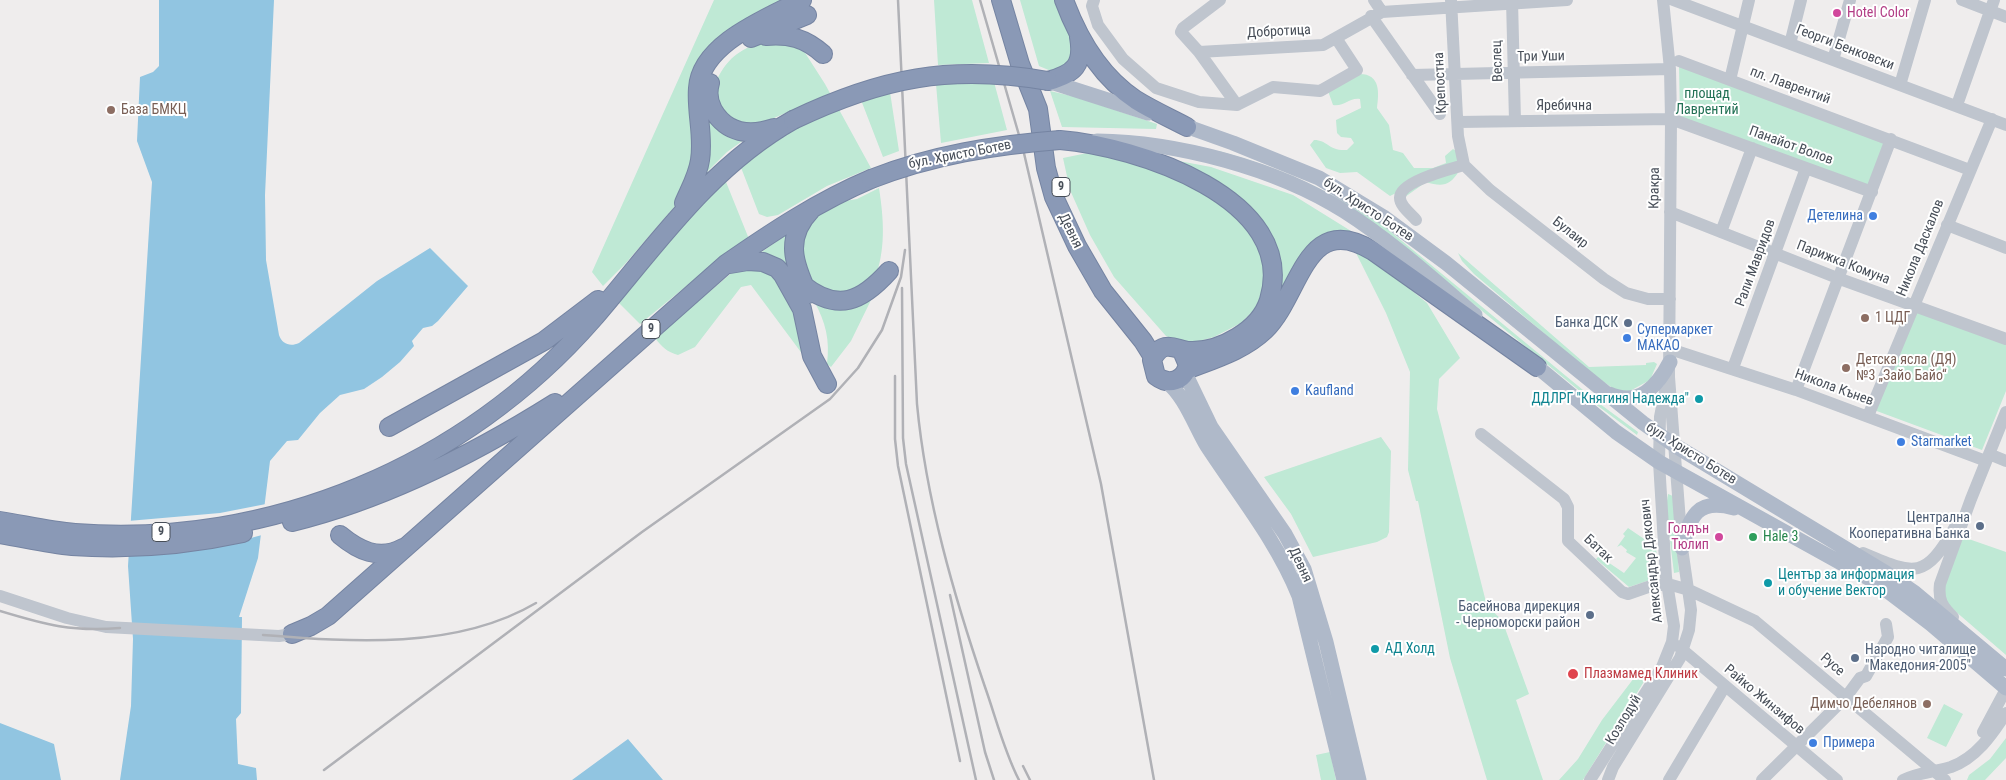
<!DOCTYPE html>
<meta charset="utf-8">
<style>
body{margin:0}
canvas{display:block;background:#efeded}
</style>
<canvas width="2006" height="780"></canvas>
<script>
const c = document.querySelector('canvas').getContext('2d');
c.lineJoin = 'round';
function fill(path, color) {
  c.fillStyle = color;
  c.fill(path, 'evenodd');
}
function strokePath(path, color, width, dash) {
  c.strokeStyle = color;
  c.lineWidth = width;
  c.lineCap = dash ? 'butt' : 'round';
  c.setLineDash(dash || []);
  c.stroke(path);
}
function write(font, color, halo, rows, align = 'center') {
  c.font = font + ' "Roboto Condensed",sans-serif';
  c.lineWidth = 4;
  c.setLineDash([]);
  c.textBaseline = 'middle';
  c.strokeStyle = halo;
  c.fillStyle = color;
  for (const [text, x, y, turn = 0] of rows) {
    c.save();
    c.translate(x, y);
    c.rotate((+turn || 0) * Math.PI / 180);
    c.textAlign = isNaN(turn) ? turn : align;
    if (halo) c.strokeText(text, 0, 0);
    c.fillText(text, 0, 0);
    c.restore();
  }
}
fill(new Path2D(`
 M714 0H780L774 8 710 47 694 131 692 156 682 198 625 264 603 286 592 272Z
 M934 0H972L989 63 938 65Z
 M1020 0H1057L1076 50 1065 67 1051 71 1039 66Z
 M773 40 802 48 825 84 871 168 827 186 778 215 767 217 759 214 740 165 797 126 788 112C753 127 755 129 720 114 718 107 713 97 714 90 714 85 718 77 721 72 734 51 750 45 773 40Z
 M1679 64 1889 140 1870 189 1680 120Z
 M1358 74C1381 73 1379 93 1377 108L1389 125 1393 150 1403 153 1414 168H1433L1446 163 1445 156 1453 149 1456 151 1459 171C1450 186 1442 187 1426 182L1405 197 1396 193 1390 196 1357 172 1340 173 1326 168 1310 145 1314 140C1328 140 1328 151 1347 150L1354 143 1351 138 1341 137 1337 133 1336 120 1361 108 1360 99C1350 97 1344 107 1333 105L1328 91Z
 M994 82 1007 130 941 143 936 84Z
 M1050 91 1076 97 1157 124 1156 129 1062 127Z
 M890 92 899 151 883 157 861 100Z
 M705 111 745 139 727 152 703 176Z
 M1097 151C1152 167 1248 195 1264 258 1267 271 1262 290 1260 304L1241 323 1214 337 1188 344 1166 336 1114 277 1090 235 1070 190 1063 158Z
 M1219 151C1284 169 1329 190 1385 227L1600 404 1638 432 1637 435 1598 406 1382 229 1218 154Z
 M1163 158 1211 167 1293 195 1351 231 1348 235H1337L1278 308 1272 241Z
 M724 177 749 239 712 265 640 324 616 300Z
 M879 188C884 220 886 251 874 281L841 298 806 279 800 240 814 217 845 201 857 199Z
 M791 231 786 249V268L759 254Z
 M1354 249 1371 257 1427 303 1460 358 1439 379 1437 409 1487 606 1502 620 1529 694 1516 700 1543 780H1487L1450 658 1418 501H1416L1408 470 1410 372 1386 313Z
 M1458 253 1589 367 1646 365V363L1654 362 1657 364 1650 380 1628 392 1614 389 1591 373 1474 274 1462 261Z
 M746 265 769 270 790 295 809 363 751 285 741 287 695 347 678 355C667 352 662 347 655 338L735 270Z
 M872 298 851 341 831 367 827 364C830 340 826 323 814 301 836 312 851 312 872 298Z
 M1915 311 2006 344V391L1982 450 1874 410Z
 M1381 437 1391 451 1389 532 1387 537 1377 542 1313 557 1291 514 1264 477Z
 M1668 494 1673 496 1679 572 1674 573 1666 508Z
 M1628 528 1656 547 1658 572 1656 578 1629 587 1596 559 1599 556 1624 573 1636 558 1626 552 1627 550 1621 545 1617 547 1625 536 1623 534Z
 M1963 537 2006 552V655L1947 604 1942 590Z
 M1648 669V675L1583 780H1559L1578 759 1602 720 1637 674Z
 M1944 704 1963 714 1946 747 1927 738Z
 M2006 738V758L1985 780H1967L1969 775 1990 759Z
 M1330 752 1336 780H1321L1316 755Z`), '#bfe9d5');
fill(new Path2D(`
 M159 0H274L265 195 266 260 279 335C282 344 290 347 299 343L377 281 430 248 468 286 438 321 432 326 423 328 412 341 414 346 400 362 382 377 364 389 340 395 320 413 298 440 287 441 270 461 258 558 239 617H242L241 713 236 719 238 764 256 768 257 780H120L131 706 133 639 128 566 152 182 137 141 140 77 153 72 159 66Z
 M0 723 54 744 61 780H0Z
 M628 739 663 780H572Z`), '#91c5e1');
fill(new Path2D(`
 M266 504 262 535 221 546 126 555 128 521 220 513Z`), '#efeded');
const highway = new Path2D(`
 M1001 0 1020 64 1038 109 1046 168 1054 197 1077 246 1103 291 1143 341 1153 357
 M1064 0C1078 38 1101 77 1136 100 1152 110 1170 118 1187 127
 M766 36C789 34 805 38 823 54
 M751 38 807 15
 M1048 81C1074 74 1084 65 1079 37
 M710 83C707 93 708 101 713 110 727 134 750 136 774 128
 M1060 140C1135 146 1300 198 1269 300 1260 330 1220 352 1190 351 1181 351 1174 345 1165 347 1158 349 1155 354 1152 360L1156 376C1169 386 1184 381 1188 365L1182 351
 M684 203C690 189 698 175 700 160 704 136 696 112 698 88 701 43 768 18 802 0
 M730 264 748 261 763 262 777 268 783 275 802 309 812 356 827 384
 M803 285C838 313 862 301 889 271
 M808 294C794 264 784 238 811 210
 M1186 370C1214 359 1243 351 1265 330 1301 295 1305 209 1373 251L1537 367
 M389 427 544 341 598 300
 M0 521C25 525 50 531 75 533 270 548 465 466 593 319 655 247 708 168 793 120
 M292 522C386 499 474 454 555 403
 M0 534C24 538 48 544 72 546 128 550 188 545 243 533
 M340 535C358 550 379 561 403 548
 M292 634 311 626 328 616 726 264C772 232 819 201 871 179`);
strokePath(highway, '#7584a2', 20);
strokePath(new Path2D(`
 M1094 0 1092 6 1098 25 1123 59 1156 88 1199 102 1237 105 1273 87 1320 91 1357 70 1336 38
 M1220 0 1183 28 1181 32 1199 52 1237 105
 M1374 0 1382 12
 M1451 0 1458 136 1464 165
 M1512 0 1515 121
 M1673 0 2006 125
 M1962 0 2006 17
 M1371 16 1440 114
 M1790 44 1801 0
 M1199 52 1323 45 1382 12 1567 0
 M1833 60 1850 0
 M1679 61 1970 170
 M1412 75 1670 69
 M1730 80 1749 0
 M1900 85 1925 0
 M1957 105 1994 0
 M1458 122 1671 119 1872 192
 M1464 165 1490 190 1604 279 1626 293 1648 299H1670
 M1670 212 1840 279 2006 339
 M1416 220C1411 214 1400 206 1400 198 1399 182 1450 169 1464 165
 M1947 225 2006 248
 M1721 232 1752 148
 M1670 349 1796 390 1986 461
 M1733 368 1806 168
 M1796 390 1891 139
 M1868 416 1992 119
 M1481 434 1564 499 1568 507V541L1622 592 1628 594 1651 586 1668 584 1689 590 1755 621 1945 780
 M1989 454 2006 461
 M1863 553C1915 575 1925 580 1955 527
 M0 596 67 618 106 627 279 636 292 634
 M1953 617C1942 606 1938 600 1940 584L1971 499 2006 412
 M1678 646 1837 780
 M1983 732 2006 689
 M1590 780 1662 667 1672 642 1674 626 1666 577 1659 462 1660 417 1665 391
 M1608 780 1613 767 1680 658 1689 630 1691 610 1682 548 1669 377 1671 119 1670 69 1663 0
 M1669 780 1725 686
 M1762 780 1846 697 1860 678 1866 676 1888 637 1886 624
 M1903 780C1919 772 1935 772 1951 767 1976 758 1992 735 2006 713`), '#bfc5ce', 12);
strokePath(new Path2D(`
 M1048 81 1148 113
 M1177 123 1233 143 1319 178 1385 218 1446 263 1643 423 1674 445 1886 573 1915 593 2006 669
 M1097 141C1177 142 1276 168 1344 211 1391 241 1433 279 1475 315
 M1529 360 1616 432 1659 462 1877 583 1931 624 2006 688
 M1185 373 1211 427 1285 534 1304 569 1326 642 1359 780
 M1166 381C1185 396 1195 426 1207 446 1239 495 1277 541 1299 596L1344 780
 M1609 394C1639 407 1657 387 1670 362
 M1682 548C1690 516 1697 498 1734 508`), '#afb9c9', 15);
strokePath(highway, '#8a99b6', 18);
strokePath(new Path2D(`
 M898 0 917 404C926 500 954 596 985 687 996 718 1004 751 1019 780
 M980 0 1023 149 1101 484 1154 780
 M902 288 903 438 906 464 976 780
 M895 376V439L898 466 960 761
 M950 595 985 752 994 780
 M0 611C46 625 72 632 120 628
 M263 635C352 642 456 650 536 603
 M1023 766 1030 780
 M324 770 642 532 830 399 858 368 882 330 901 277 905 250`), '#b0b1b6', 2.5);
const highwayBridge = new Path2D(`
 M793 120C881 78 950 64 1048 81
 M871 179C932 155 995 145 1060 140`);
strokePath(highwayBridge, '#7584a2', 20, []);
strokePath(highwayBridge, '#8a99b6', 18);
for (const [x, y, r, color] of [
 [1837,13,5,"#d1479c"],
 [111,110,5,"#8d6e63"],
 [1873,216,5,"#3f7fe0"],
 [1865,318,5,"#8d6e63"],
 [1628,323,5,"#5c6f8a"],
 [1627,338,5,"#3f7fe0"],
 [1846,368,5,"#8d6e63"],
 [1295,391,5,"#3f7fe0"],
 [1699,399,5,"#0f9aa8"],
 [1901,442,5,"#3f7fe0"],
 [1980,526,5,"#5c6f8a"],
 [1719,537,5,"#d1479c"],
 [1753,537,5,"#2e9e5b"],
 [1768,583,5,"#0f9aa8"],
 [1590,615,5,"#5c6f8a"],
 [1375,649,5,"#0f9aa8"],
 [1855,658,5,"#5c6f8a"],
 [1573,674,6,"#e0444e"],
 [1927,704,5,"#8d6e63"],
 [1813,743,5,"#3f7fe0"]
]) {
  const dot = new Path2D();
  dot.arc(x, y, r, 0, 2 * Math.PI);
  c.fillStyle = color;
  c.fill(dot);
  strokePath(dot, '#fff', 2);
}
for (const [x, y, w] of [
 [1061,187,18],
 [651,329,18],
 [161,532,18]
]) {
  const box = new Path2D();
  box.roundRect(x - w / 2, y - 9.5, w, 19, 4);
  c.fillStyle = '#fff';
  c.fill(box);
  strokePath(box, '#474e58', 1);
}
write('bold 12px', '#474e58', null, [
 ["9",1061,187],
 ["9",651,329],
 ["9",161,532]
]);
write('14px', '#b23c85', '#fff', [
 ["Hotel Color",1847,13],
 ["Голдън",1709,529,"right"],
 ["Тюлип",1709,545,"right"]
], 'left');
write('14px', '#474e58', '#fff', [
 ["Добротица",1279,32,-3],
 ["Георги Бенковски",1845,48,21],
 ["Три Уши",1541,57,-1],
 ["Веслец",1498,61,-92],
 ["Крепостна",1441,83,-93],
 ["пл. Лаврентий",1790,86,20],
 ["Яребична",1564,106],
 ["Панайот Волов",1791,146,20],
 ["бул. Христо Ботев",960,155,-11],
 ["Кракра",1655,188,-89],
 ["бул. Христо Ботев",1368,210,33],
 ["Девня",1070,231,64],
 ["Булаир",1570,233,38],
 ["Никола Даскалов",1921,248,-68],
 ["Рали Мавридов",1756,263,-70],
 ["Парижка Комуна",1843,263,21],
 ["Никола Кънев",1834,388,20],
 ["бул. Христо Ботев",1691,454,32],
 ["Батак",1598,549,43],
 ["Александър Дякович",1652,561,-96],
 ["Девня",1300,565,65],
 ["Русе",1832,665,41],
 ["Райко Жинзифов",1764,700,40],
 ["Козлодуй",1624,720,-59]
]);
write('14px', '#217054', '#fff', [
 ["площад",1707,94],
 ["Лаврентий",1707,110]
]);
write('14px', '#785e54', '#fff', [
 ["База БМКЦ",121,110],
 ["1 ЦДГ",1875,318],
 ["Детска ясла (ДЯ)",1856,360],
 ["№3 „Зайо Байо“",1856,376],
 ["Димчо Дебелянов",1917,704,"right"]
], 'left');
write('14px', '#366cbe', '#fff', [
 ["Детелина",1863,216,"right"],
 ["Супермаркет",1637,330],
 ["МАКАО",1637,346],
 ["Kaufland",1305,391],
 ["Starmarket",1911,442],
 ["Примера",1823,743]
], 'left');
write('14px', '#4e5e75', '#fff', [
 ["Банка ДСК",1618,323],
 ["Централна",1970,518],
 ["Кооперативна Банка",1970,534],
 ["Басейнова дирекция",1580,607],
 ["- Черноморски район",1580,623],
 ["Народно читалище",1865,650,"left"],
 ["\"Македония-2005\"",1865,666,"left"]
], 'right');
write('14px', '#0d838f', '#fff', [
 ["ДДЛРГ \"Княгиня Надежда\"",1689,399,"right"],
 ["Център за информация",1778,575],
 ["и обучение Вектор",1778,591],
 ["АД Холд",1385,649]
], 'left');
write('14px', '#27864d', '#fff', [
 ["Hale 3",1763,537]
], 'left');
write('14px', '#be3a42', '#fff', [
 ["Плазмамед Клиник",1584,674]
], 'left');
</script>
